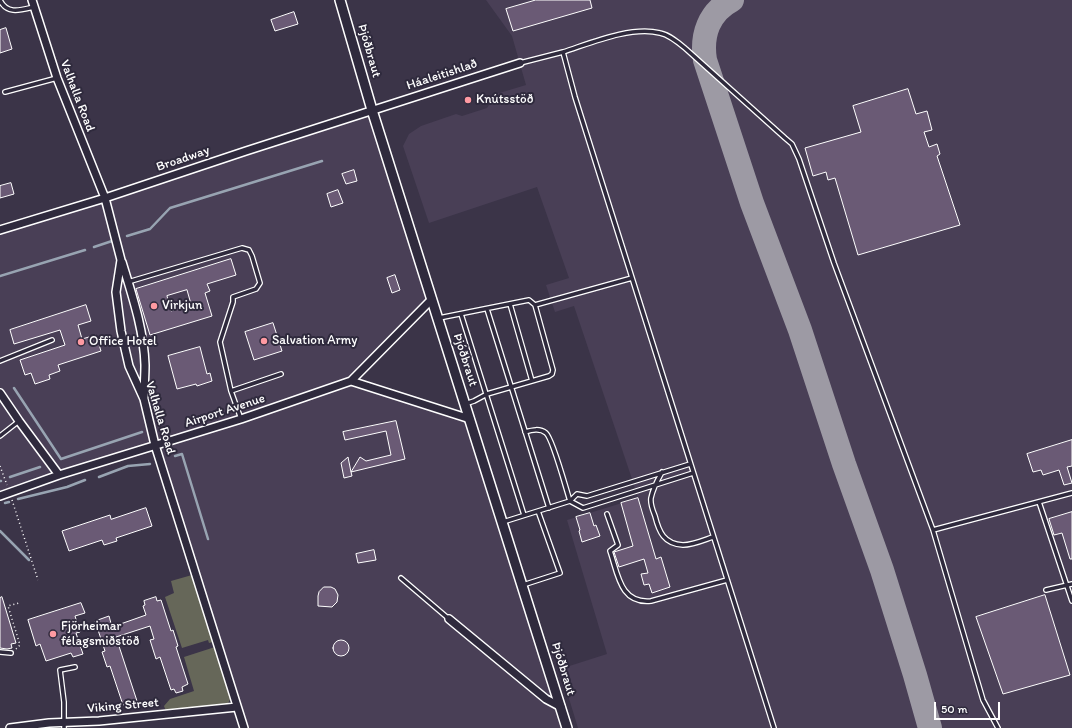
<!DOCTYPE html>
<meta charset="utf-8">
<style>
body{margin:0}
#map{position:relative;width:1072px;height:728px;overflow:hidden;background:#3b3448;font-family:Itim,sans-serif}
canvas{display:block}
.scale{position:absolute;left:934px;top:702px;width:66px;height:18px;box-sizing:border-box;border:2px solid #fff;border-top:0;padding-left:5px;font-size:12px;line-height:14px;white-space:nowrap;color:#fff;-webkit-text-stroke:3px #2f2a3d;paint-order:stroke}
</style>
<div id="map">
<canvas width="1072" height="728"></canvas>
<div class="scale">50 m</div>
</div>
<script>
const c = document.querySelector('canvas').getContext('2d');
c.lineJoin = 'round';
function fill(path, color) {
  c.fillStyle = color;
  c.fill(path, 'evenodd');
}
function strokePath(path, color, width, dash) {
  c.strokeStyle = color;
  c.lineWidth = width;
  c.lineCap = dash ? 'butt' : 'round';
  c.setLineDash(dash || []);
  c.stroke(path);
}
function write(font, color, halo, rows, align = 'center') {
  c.font = font + ' Itim,sans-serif';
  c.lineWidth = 4;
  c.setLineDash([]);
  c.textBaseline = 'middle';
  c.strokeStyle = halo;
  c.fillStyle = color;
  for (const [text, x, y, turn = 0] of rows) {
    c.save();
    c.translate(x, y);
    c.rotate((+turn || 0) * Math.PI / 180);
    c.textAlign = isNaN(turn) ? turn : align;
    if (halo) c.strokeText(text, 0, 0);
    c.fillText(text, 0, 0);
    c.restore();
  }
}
fill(new Path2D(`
 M486 0H1072V728H578L560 669 607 654 567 520 638 498 633 482 574 306 555 312 546 285 569 278 537 187 429 223 403 146 409 134 421 126 456 114 462 116 487 108 496 94 526 85 512 36Z
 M372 110 432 299 351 381 470 419 567 728H244L155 445 0 496V230Z`), '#493f56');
fill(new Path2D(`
 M192 575 213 642 209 643 208 640 182 648 165 597 174 593 171 581Z
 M215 647 231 698 227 705 218 709 175 718 167 714 164 706 170 699 194 691 184 657Z`), '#666759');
strokePath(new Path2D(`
 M127 236 150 229 170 208 322 161
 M94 247 112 241
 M0 276 85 250
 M14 388 61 459 142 432
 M175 456 182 454 208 539
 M10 477 40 467
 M99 477 128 466 150 464
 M0 481H1
 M18 499 67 487 85 480
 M5 503 9 502
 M0 531 29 560`), '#98a4b2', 2.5);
strokePath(new Path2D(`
 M732 0C709 12 701 35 705 60L752 203 800 330 844 464 882 570 915 675 930 728`), '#9d9aa4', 24);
const building = new Path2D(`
 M536 0H590L592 8 513 31 506 9Z
 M294 12 298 24 275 31 271 20Z
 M6 28 12 49 0 53V30Z
 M908 89 916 114 927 111 932 130 924 132 929 147 937 144 940 154 937 156 960 225 858 255 835 178 828 180 826 172 813 176 805 148 861 132 853 106Z
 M354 170 357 181 346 184 342 174Z
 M11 183 14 194 0 198V186Z
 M338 190 343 203 331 207 327 194Z
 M231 259 236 275 207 284 210 291 205 293 212 316 150 335 136 289ZM187 290 191 304 171 311 167 296Z
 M395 275 400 290 392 293 387 278Z
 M86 305 91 321 78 325 82 339 96 335 101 351 58 365 60 371 49 375 50 379 35 384 31 373 25 375 20 360 65 345 60 330 14 344 10 330Z
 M273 323 282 351 254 360 245 332Z
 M200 347 207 374 210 373 212 381 197 386 196 384 177 389 168 356Z
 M396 421 405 459 351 472 352 476 344 478 341 463 348 457 351 472 360 457 366 461 391 455 386 431 345 440 343 432Z
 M1072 440V466L1067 467 1072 483 1064 485 1059 470 1043 475 1041 470 1033 472 1027 454Z
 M638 498 656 559 661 557 670 587 652 593 649 584 644 585 641 574 648 573 644 559 619 567 614 552 633 546 621 503Z
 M146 508 152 526 116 538 117 541 104 545 102 540 69 551 62 531 110 515 111 519Z
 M1072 512V559H1070L1062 533 1054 535 1049 519Z
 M590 513 594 526 596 525 600 536 582 542 579 531 580 530 576 517Z
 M374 550 376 560 358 563 356 554Z
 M324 587H331L335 589 338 595 337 602 332 607 318 606V596L319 592Z
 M1045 595 1070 675 1003 694 976 617Z
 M2 597 16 643 11 644 12 648 7 649 0 648V598Z
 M156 597 157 601 161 600 171 631 173 630 178 646 176 647 188 684 182 687 183 691 176 693 174 689 171 690 160 657 156 659 150 640 154 639 150 626 116 637 137 701H135L136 705 128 708 126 704 123 705 110 666 107 667 102 652 105 651 95 621 109 616 112 627 146 615 143 606 145 605 144 601Z
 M81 603 85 613 75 616 80 632 76 633 83 654 73 657 71 653 46 661 40 644 36 646 28 620Z
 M333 648a8 8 0 1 1 16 0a8 8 0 1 1-16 0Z`);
fill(building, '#6a5a75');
strokePath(building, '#fff', 1);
const service = new Path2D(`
 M0 0C7 15 21 10 34 7
 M520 63 563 52
 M5 92 57 78
 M128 282 242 248 249 250 252 256 260 283 256 289 233 297V302L220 342 231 391 241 419
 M510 304 532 381
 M535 305 632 278
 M487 309 549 508
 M461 314 524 515
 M439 318 529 300 535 305 553 370 552 374 549 376 487 394 474 401 465 404
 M0 361 52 340
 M231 391 281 374
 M525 432C532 430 540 428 546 433 553 439 566 489 570 501L583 508 693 473
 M0 436 19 421
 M662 472C657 481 653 488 651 498 650 504 653 511 655 516 659 532 664 544 683 545 693 545 704 540 713 537
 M1039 502 1072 601
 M607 514 618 545 610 551C618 574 620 604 651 601L727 580
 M503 522 570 501 577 494 587 496 690 464
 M933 530 1072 493
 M401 578 449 619
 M523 585 560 573 538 511
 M1046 590 1072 584
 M0 652 11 653
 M64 728V702L60 670 75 667
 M774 728 575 97 563 52C591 43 630 26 660 33 670 35 679 43 686 49L785 138 792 144 799 159 834 263 933 530 983 700 998 728`);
const minor = new Path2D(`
 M32 0 57 78 105 198 121 260 116 292 121 331 129 366 144 399 155 445 244 728
 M0 230 105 198 246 151 520 63
 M122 262C132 295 144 330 145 365 145 376 144 386 144 397
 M351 381 470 419
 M0 393 19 421 59 475
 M0 496 59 475 241 419 351 381 432 299
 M449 619 546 699 561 707
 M10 728 49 723 99 721 237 707`);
const tertiary = new Path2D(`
 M340 0 372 110 567 728`);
strokePath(service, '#fff', 6);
strokePath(minor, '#fff', 10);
strokePath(tertiary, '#fff', 12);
strokePath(new Path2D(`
 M0 466 7 485
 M12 500 38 580
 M16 649 20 645 8 606 19 603`), '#fff', 1.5, [1, 3]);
strokePath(service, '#2f2a3d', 3.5);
strokePath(minor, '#2f2a3d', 7);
strokePath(tertiary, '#2f2a3d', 9);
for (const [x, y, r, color] of [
 [468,100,4,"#ff9aa2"],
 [154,306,4,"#ff9aa2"],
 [264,341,4,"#ff9aa2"],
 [81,342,4,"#ff9aa2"],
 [53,634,4,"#ff9aa2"]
]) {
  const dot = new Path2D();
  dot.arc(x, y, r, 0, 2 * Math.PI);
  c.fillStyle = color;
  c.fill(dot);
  strokePath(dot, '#2f2a3d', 1.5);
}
write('13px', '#fff', '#2f2a3d', [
 ["Þjóðbraut",369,51,74],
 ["Háaleitishlað",442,75,-18],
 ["Valhalla Road",77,96,69],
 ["Broadway",183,159,-19],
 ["Þjóðbraut",465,360,72],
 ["Airport Avenue",225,411,-18],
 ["Valhalla Road",160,418,73],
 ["Þjóðbraut",563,669,73],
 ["Viking Street",123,706,-5]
]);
write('13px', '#fff', '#2f2a3d', [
 ["Knútsstöð",476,100],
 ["Virkjun",162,306],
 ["Salvation Army",272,341],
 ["Office Hotel",89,342],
 ["Fjörheimar",61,627],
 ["félagsmiðstöð",61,642]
], 'left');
</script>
